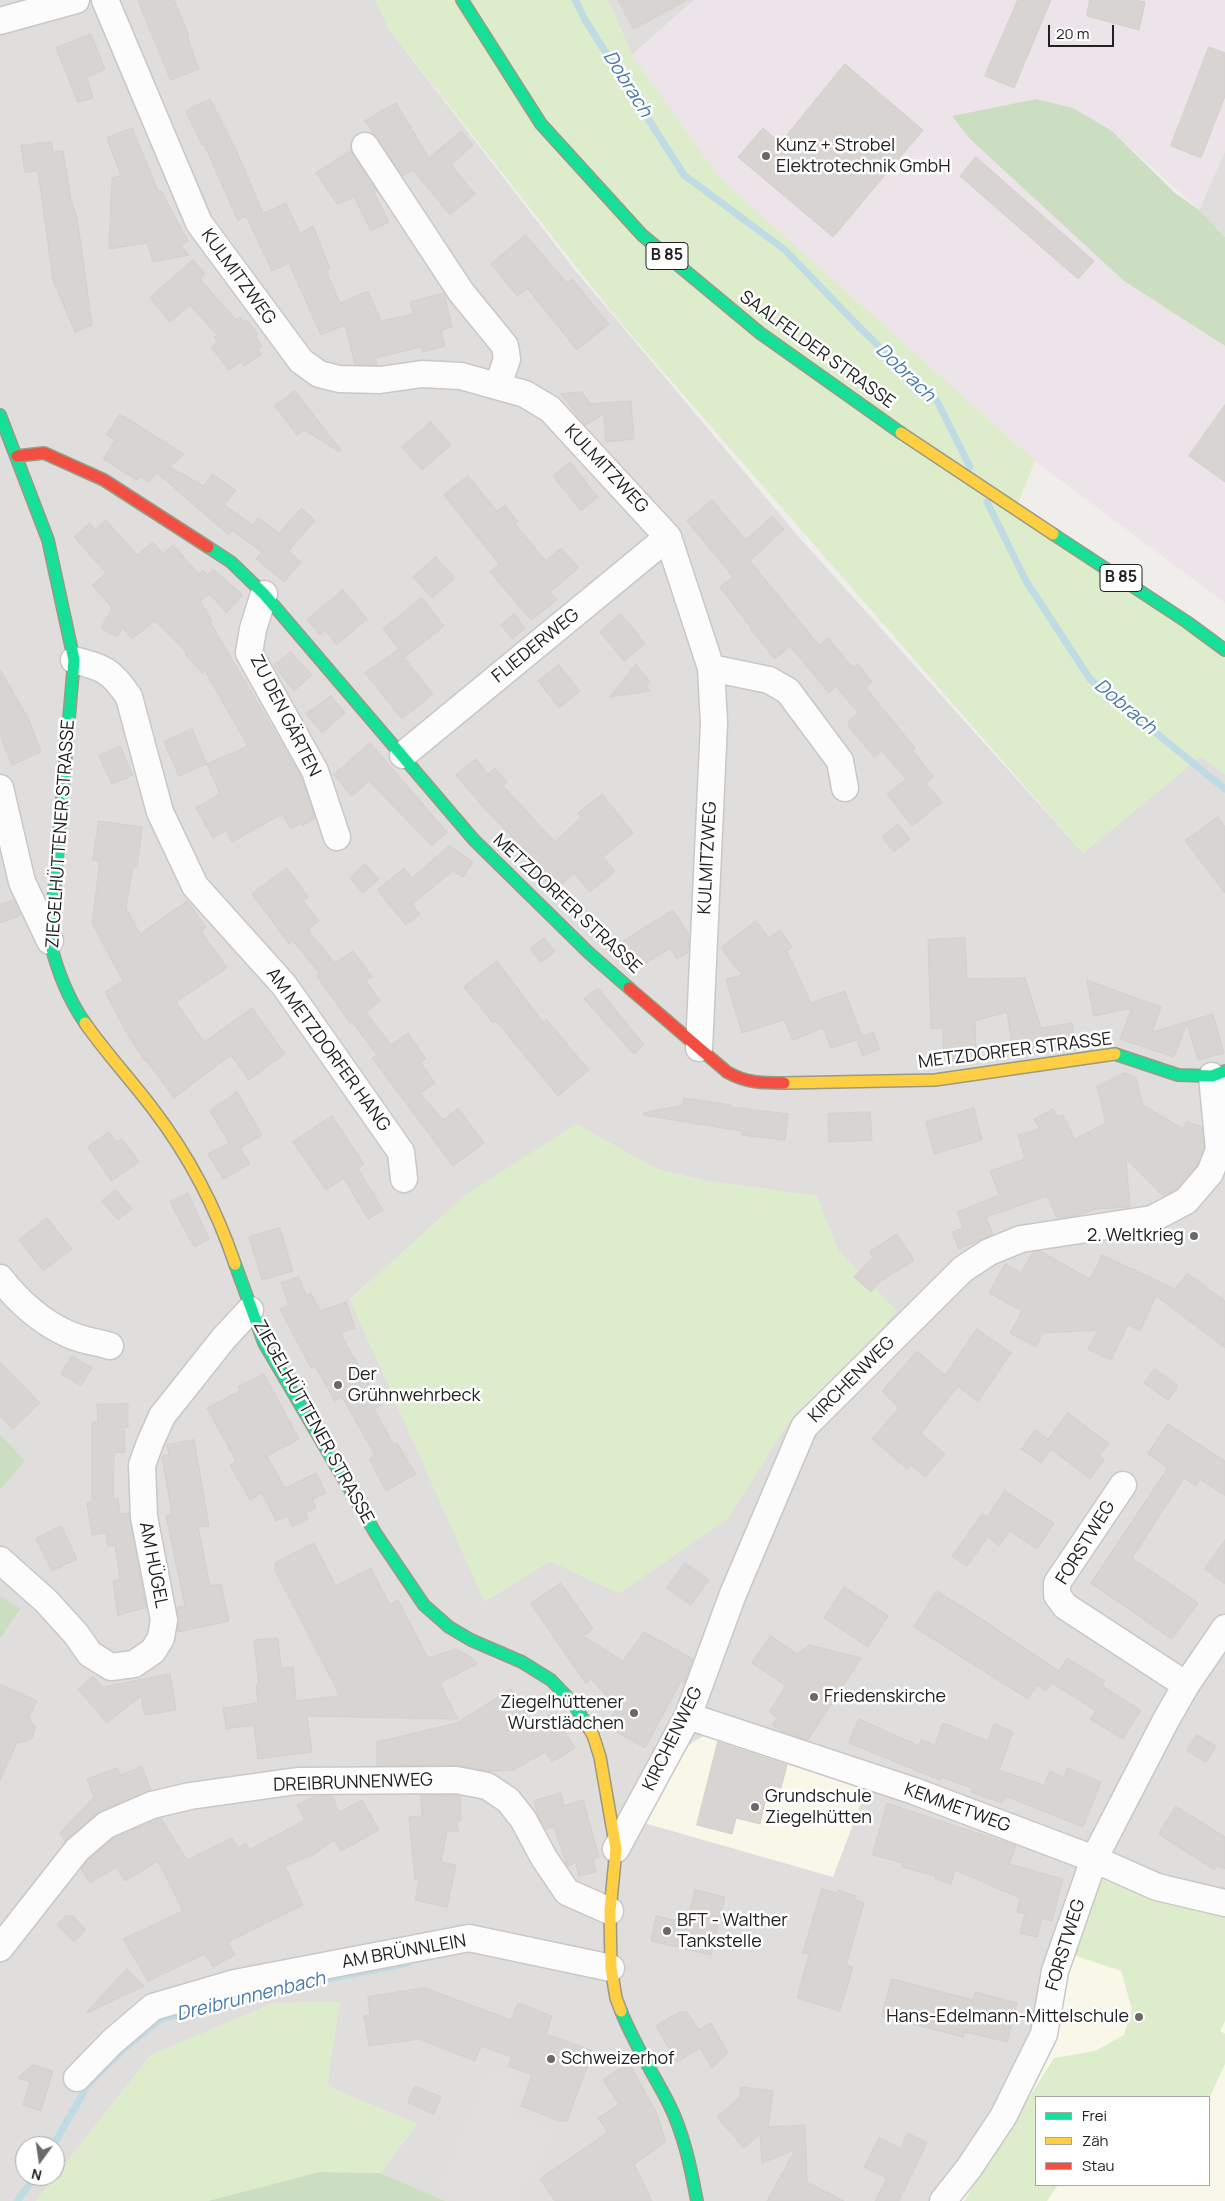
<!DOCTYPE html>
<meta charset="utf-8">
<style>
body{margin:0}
#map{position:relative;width:1225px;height:2201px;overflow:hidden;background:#f0eeeb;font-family:Manrope,sans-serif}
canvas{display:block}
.legend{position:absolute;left:1035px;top:2096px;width:175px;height:90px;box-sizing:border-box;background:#fff;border:1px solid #a7a7a7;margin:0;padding:6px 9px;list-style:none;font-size:15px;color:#222}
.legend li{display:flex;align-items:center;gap:10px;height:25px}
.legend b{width:25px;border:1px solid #a7a7a7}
.north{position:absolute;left:15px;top:2136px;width:50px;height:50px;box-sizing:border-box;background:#fff;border:1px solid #a7a7a7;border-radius:50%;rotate:194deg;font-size:14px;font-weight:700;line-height:20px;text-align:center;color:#222}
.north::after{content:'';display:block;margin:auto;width:18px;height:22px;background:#6a6968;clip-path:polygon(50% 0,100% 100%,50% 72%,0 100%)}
.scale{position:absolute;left:1048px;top:25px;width:66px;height:22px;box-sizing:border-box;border:2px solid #222;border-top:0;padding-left:6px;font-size:15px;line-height:18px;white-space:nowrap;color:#222;-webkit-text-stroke:4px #fff;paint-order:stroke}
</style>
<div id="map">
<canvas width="1225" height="2201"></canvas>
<ul class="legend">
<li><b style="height:6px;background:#16e098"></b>Frei</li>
<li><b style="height:6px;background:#ffcf43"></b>Zäh</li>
<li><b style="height:6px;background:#f24e42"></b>Stau</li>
</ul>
<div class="north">N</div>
<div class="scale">20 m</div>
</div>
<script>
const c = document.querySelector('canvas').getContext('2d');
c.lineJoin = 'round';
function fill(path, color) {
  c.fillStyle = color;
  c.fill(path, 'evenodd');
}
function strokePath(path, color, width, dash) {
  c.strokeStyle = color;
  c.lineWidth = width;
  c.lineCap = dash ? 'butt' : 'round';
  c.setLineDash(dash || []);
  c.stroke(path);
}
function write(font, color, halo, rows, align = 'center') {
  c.font = font + ' Manrope,sans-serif';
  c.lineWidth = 5;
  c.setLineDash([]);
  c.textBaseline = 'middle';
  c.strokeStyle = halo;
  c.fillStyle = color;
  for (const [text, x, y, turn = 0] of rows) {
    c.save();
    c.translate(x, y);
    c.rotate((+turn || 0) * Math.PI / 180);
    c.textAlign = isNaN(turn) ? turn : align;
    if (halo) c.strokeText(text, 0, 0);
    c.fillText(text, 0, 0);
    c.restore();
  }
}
fill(new Path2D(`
 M0 0H377L388 28 574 269 798 536 1083 853 1201 756 1225 774V1915L1121 1882 996 2150 961 2201H446L380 2173 417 2124 327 2086 339 2002 274 2003 151 2055 36 2201H0V1639L21 1610 0 1596V1490L25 1461 0 1434ZM576 1124 656 1169 706 1181 817 1196 837 1249 896 1311 867 1346 792 1417 727 1519 619 1593 550 1561 485 1601 350 1299 408 1248ZM25 2146H55V2176H25Z
 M608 0H694L632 55Z
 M1225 151V237L1199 210Z`), '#dfdedc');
fill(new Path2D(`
 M694 0H1225V151L1199 210 1112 131 1036 99 952 116 1124 281 1225 346V603L1035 461 719 177 632 55Z`), '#ede4e9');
fill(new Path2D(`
 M704 1736 771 1752 868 1785 833 1877 644 1823 678 1755 694 1741Z
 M1089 1899 1225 1915V2201H961L996 2150ZM1036 2097H1209V2185H1036Z`), '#f8f7e8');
fill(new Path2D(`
 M375 0H608L632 55 719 177 1035 461 1016 508 1225 655V774L1201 756 1083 853 619 321 388 28Z
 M576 1124 656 1169 706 1181 817 1196 837 1249 897 1311 867 1346 792 1417 727 1519 619 1593 550 1561 484 1601 350 1300 465 1195Z
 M1094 1859 1225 1899V2021L1220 2031 1225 2034V2064L1209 2099V2097H1036V2185H1058L1047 2201H964L1054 2058 1095 2051 1124 2035 1132 2009 1121 1971 1070 1954Z
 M340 2002 327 2086 417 2124 380 2173 319 2172 208 2201H36L151 2055 274 2003Z`), '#ddeccb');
fill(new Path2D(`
 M1036 99 1073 108 1112 131 1175 193 1199 210 1225 237V346L1124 281 970 139 952 116Z
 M0 1434 25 1461 0 1490Z
 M0 1596 21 1609 0 1639Z
 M319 2172 380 2173 446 2201H208Z`), '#cbdec1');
fill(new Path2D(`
 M490 2070 522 2081 508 2116 554 2133 515 2201H461L441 2189Z`), '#e0dfde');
strokePath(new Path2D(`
 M575 0 585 20 684 175 785 250 862 330 937 401 970 467
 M987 502 1026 581 1090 679 1225 789
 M53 2146 87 2086 125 2048 159 2020 238 1997 408 1963
 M17 2201 36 2176`), '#bfdbe3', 7);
const building = new Path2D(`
 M138 0H174L189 35 187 37 199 69 171 80Z
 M618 0H687L634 29Z
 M1018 0H1051L1014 88 985 76Z
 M1090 0H1136L1145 2 1139 30 1087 16Z
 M91 34 105 69 87 77 93 98 78 102 56 48Z
 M1209 47 1225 53V96L1201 158 1171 146Z
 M845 64 923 130 833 237 738 157 763 128 780 143Z
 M210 99 237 152 263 213 286 203 300 233 313 226 330 268 326 270 340 303 368 291 381 321 414 314 410 302 444 293 452 327 441 330 445 346 423 352 421 347 375 358 377 365 355 364 345 325 321 335 289 263 272 271 246 216 238 221 204 144 202 145 186 111Z
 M396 103 429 158 461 131 473 145 451 165 475 194 450 215 413 170 402 176 365 121Z
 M132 128 158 191H161L188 241 181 246 189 255 153 262 147 243 109 249 112 178 121 176 107 138Z
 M51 142 53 152 63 151 71 201 77 217 92 325 75 332 53 280 38 171 25 172 21 146Z
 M351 151 377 191 374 193 389 222 371 231 354 197 337 204 316 173Z
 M976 157 1094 261 1078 279 960 176Z
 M526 235 567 283 572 279 609 324 577 350 527 288 517 296 491 264Z
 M193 260 205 274 200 279 236 320 240 317 244 322 247 320 258 334 255 336 262 346 258 349 262 354 244 366 240 362 229 370 211 347 218 342 214 337 217 335 190 305 170 322 150 298Z
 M295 391 341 450 339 452 305 430 297 435 275 406Z
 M582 392 590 404 631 401 634 439 606 442 604 414 585 425 561 394Z
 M1225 405V482L1189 456Z
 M120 414 184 454 170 467 204 486 212 474 236 490 224 505 253 525 258 518 279 533 301 508 315 520 289 551 301 562 284 582 256 559 262 552 232 530 229 535 157 473 149 482 140 476 137 480 103 459 115 440 107 435Z
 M431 422 451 445 422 470 402 447Z
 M570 462 598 497 581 511 553 476Z
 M468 476 497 511 505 505 518 522 515 524 546 561 561 548 579 568 550 592 557 600 531 620 490 572 499 564 444 495Z
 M712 500 746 540 772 516 784 529 750 561 819 645 828 638 853 668 858 664 872 682 866 688 915 748 912 750 934 777 926 783 942 802 912 826 887 794 906 779 882 751 874 757 849 727V720L858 713 836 686 829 693 790 646 775 659 751 630 752 629 720 587 733 577 687 521Z
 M106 520 137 555 153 542 163 554 173 545 199 574 203 570 208 575 213 569 243 595 226 613 210 594 200 601 212 621 210 622 302 778 315 818 302 826 301 823 291 829 282 814 232 842 226 831 213 838 196 808 220 794 207 764 248 746 205 671 202 673 185 654 187 653 155 621 132 639 123 627 117 637 101 628 112 608 92 585 106 573 74 537 90 523 95 530Z
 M436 557 455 578 432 598 413 577Z
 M343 590 367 619 337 645 325 630 320 635 307 620Z
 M422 598 444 626 405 657 383 629Z
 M514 614 525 628 512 639 501 625Z
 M621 614 645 643 624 661 600 632Z
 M398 650 433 694 402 719 365 673Z
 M291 652 312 675 294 691 274 666Z
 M636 664 650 682 646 685 650 691 610 697Z
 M559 665 580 691 559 708 538 681Z
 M0 669 29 720 41 752 12 765 0 735Z
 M331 696 345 713 322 733 306 714Z
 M192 729 207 764 179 776 164 742Z
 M370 743 447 832 432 846 369 781 352 796 334 775Z
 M120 746 133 775 112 784 99 756Z
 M476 759 488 774 495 768 507 782 503 786 555 842 581 817 578 813 602 794 633 833 603 857 615 871 590 892 574 873 555 891 528 862 532 858 485 809 456 775Z
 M1218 817 1225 827V893L1185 841Z
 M99 821 142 827 137 867 133 866 126 908 140 934 187 901 206 927 201 931 227 968 176 1002 204 1042 252 1008 285 1054 249 1080 231 1055 174 1098 146 1060 145 1061 129 1037 105 992 123 981 92 923 100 861 93 860Z
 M898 824 910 839 894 852 882 837Z
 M449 846 473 862 463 877 453 871 412 904 420 914 406 925 377 890 404 868 412 878Z
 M365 864 379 879 363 893 350 878Z
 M287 868 308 897 303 901 319 921 308 930 335 963 353 951 372 977 366 981 380 1001 366 1012 391 1045 408 1033 426 1059 420 1062 435 1083 420 1093 443 1120 458 1108 484 1143 453 1166 372 1058 377 1055 352 1022 350 1023 317 976 320 974 293 941 289 944 252 894Z
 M14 900 20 916 0 923V905Z
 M673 910 689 935 688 952 677 959 670 948 634 971 619 959 613 948Z
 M756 921 769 938 780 930 792 947 787 951 811 1003 845 991 862 1037 873 1032 880 1049 863 1056 857 1040 831 1048 823 1028 793 1040 784 1020 742 1033 726 979 742 975 721 948Z
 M544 938 555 952 541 962 530 949Z
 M965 938 967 979 1025 978 1041 1028 1072 1023 1075 1044 1013 1053 1007 1012 975 1021 976 1058 944 1063 943 1028 931 1029 928 940Z
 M497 961 543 1022 546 1019 589 1070 558 1096 496 1021 493 1023 464 987Z
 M1087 980 1161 1007 1152 1032 1213 1014 1224 1053 1198 1060 1187 1023 1174 1057 1120 1039 1132 1008 1094 1016Z
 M598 988 644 1045 634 1054 584 999Z
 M1125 1073 1136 1077 1143 1105 1183 1129 1186 1121 1202 1127 1204 1148 1197 1165 1176 1189 1163 1196 1126 1159 1130 1207 1096 1209 1078 1215 1057 1218 1047 1196 986 1217 993 1234 959 1249 952 1232 963 1228 957 1212 999 1195 990 1171 1025 1159 1018 1135 1040 1129 1034 1119 1053 1109 1058 1117 1063 1115 1075 1139 1106 1123 1097 1087Z
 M237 1092 262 1135 240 1148 250 1164 223 1179 208 1154 229 1143 210 1111Z
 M684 1098 731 1105V1107L788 1114 785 1140 741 1135 742 1131 643 1115V1113L683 1105Z
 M974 1108 982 1140 934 1154 926 1122Z
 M870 1112 872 1140 829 1142 828 1114Z
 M332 1116 364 1164 358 1169 383 1210 368 1219 344 1178 326 1190 293 1142Z
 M109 1132 116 1142 122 1139 139 1162 111 1181 88 1147Z
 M116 1190 132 1209 118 1220 102 1201Z
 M188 1193 209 1239 194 1247 170 1202Z
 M47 1218 72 1249 43 1271 19 1240Z
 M280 1228 293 1271 262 1280 249 1237Z
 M897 1234 914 1260 880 1282 871 1292 854 1277 873 1257 870 1252Z
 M1040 1251 1090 1279 1102 1255 1175 1289 1187 1273 1225 1301V1348L1156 1296 1140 1331 1128 1325 1111 1360 1088 1349 1098 1330 1043 1333 1036 1347 1010 1333 1022 1311 989 1293 1005 1264 1021 1273 1033 1252Z
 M299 1277 306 1296 311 1293 320 1311 346 1302 355 1328 340 1333 381 1405 374 1409 394 1445 397 1443 416 1474 386 1491 369 1459 375 1455 342 1397 335 1401 315 1366 311 1368 280 1309 289 1305 281 1283Z
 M977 1329 1011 1353 978 1402 958 1386 921 1433 945 1454 925 1477 911 1465 907 1469 872 1439 899 1408 882 1391 917 1351 945 1375Z
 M72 1356 92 1368 81 1386 61 1374Z
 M0 1362 40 1403 13 1429 0 1416Z
 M1155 1369 1178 1386 1168 1400 1144 1383Z
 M264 1374 299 1439 267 1456 285 1488 316 1473 326 1493 312 1499 316 1508 305 1513 308 1519 292 1527 287 1516 276 1521 262 1493 250 1500 230 1465 236 1461 207 1408 240 1391 238 1387Z
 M128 1404V1427H124L125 1452 114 1453 113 1499 118 1498 120 1514 129 1513 146 1608 128 1612 118 1616 113 1581 120 1579 115 1545 108 1546 106 1533 92 1535 87 1503 92 1502V1422H98L97 1405Z
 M1068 1413 1109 1444 1099 1456 1104 1460 1090 1479 1051 1449 1041 1463 1021 1449 1035 1430 1048 1439Z
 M1168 1424 1225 1461V1496L1200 1479 1196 1486 1184 1478 1132 1558 1198 1603 1172 1639 1091 1583 1168 1468 1148 1454Z
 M194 1440 209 1526 198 1527 210 1586 221 1584 229 1621 178 1632 177 1607 185 1606 166 1516 172 1515 162 1456 169 1455 167 1445Z
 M1005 1491 1054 1523 1037 1549 1010 1531 999 1546 988 1537 967 1566 952 1556 982 1514 987 1517Z
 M61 1526 77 1559 52 1571 36 1539Z
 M1225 1540V1584L1205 1569Z
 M314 1543 336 1586 371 1568 390 1605 398 1600 428 1658 456 1649 471 1657 477 1664 440 1683 458 1719 307 1716 312 1752 258 1759 254 1725 226 1729 223 1708 258 1703 256 1685H259L254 1640 278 1638 281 1668 293 1667 296 1701 340 1696 275 1570V1563Z
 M685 1563 709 1580 691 1605 667 1588Z
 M561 1583 593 1629 583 1636 623 1661 644 1632 693 1659 684 1683 681 1681 645 1748 606 1726 617 1707 591 1679 586 1684 531 1604Z
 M844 1587 888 1616 868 1647 824 1618Z
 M937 1591 996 1628V1629L1059 1671 1067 1658 1105 1681 1102 1686 1141 1710 1123 1739 1090 1719 1096 1711 1052 1683 1046 1691 1037 1685 1028 1699 914 1627Z
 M771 1636 797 1654 809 1645 861 1658 808 1740 782 1731 772 1725 777 1718 769 1712 786 1686 752 1663Z
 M170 1674 176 1710 145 1715 141 1696 107 1723 78 1689 93 1676 102 1687Z
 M0 1684 37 1701 29 1717 35 1728 33 1737 27 1741 17 1743 0 1780Z
 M511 1689 534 1725 552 1713 575 1748 552 1762 545 1752 514 1770 487 1771 456 1765 377 1766V1742L457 1723Z
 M859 1719 919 1746 921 1740 935 1745 943 1723 988 1741 994 1724 1013 1732 999 1770 1044 1785 1050 1771 1064 1777 1067 1768 1101 1782 1083 1827 1005 1796 1002 1803 971 1792 972 1788 941 1777 940 1780 849 1743Z
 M1197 1735 1216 1746 1206 1762 1187 1751Z
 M718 1742 787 1765 781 1788 769 1785 760 1824 736 1818 732 1834 697 1825Z
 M142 1767 151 1790 100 1811 65 1841 60 1833 94 1797 87 1779 117 1768 120 1775Z
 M561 1793 564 1806 583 1800 599 1857 593 1859 596 1872 579 1876 576 1863 567 1866 554 1827 546 1829 538 1816 534 1801Z
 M421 1795 460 1796 461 1820 456 1823 459 1831H447L441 1862 456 1865 447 1907 415 1900 419 1880 415 1879 409 1817 422 1816Z
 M316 1796H332L339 1812 362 1800 379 1830 341 1851 334 1840 313 1855 285 1866 303 1905 228 1942 235 1955 213 1967 205 1954 148 1981 123 1939 183 1911 158 1861 125 1881 116 1867 90 1883 81 1869 88 1860 114 1838 161 1818 187 1860 232 1838 238 1848 246 1843 249 1850 305 1820 297 1805Z
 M887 1803 1016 1846 1009 1864 1063 1879 1052 1921 1042 1918 1037 1937 1020 1933 1025 1914 1017 1912 1020 1898 955 1870 951 1884 935 1879 936 1876 902 1867 903 1863 873 1855Z
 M1176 1806 1225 1837V1869L1217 1865 1214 1870 1159 1834Z
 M822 1889 837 1893 838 1890 856 1896 855 1900 864 1903 846 1965 853 1967 840 2011 797 1998 809 1954 803 1953Z
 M695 1890 725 1897 711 1955 651 1941 656 1916 687 1923Z
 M66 1916H73L86 1930 74 1942 57 1925Z
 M127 1969 144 1986 87 2013V2012Z
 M892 1979 973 2000 975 1992 1017 2003 1007 2042 965 2032 963 2037 882 2016Z
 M425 1988 511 2020 518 2003 552 2016 546 2034 593 2051 567 2121H559L521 2106 532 2075 508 2066 512 2057 481 2046 475 2061 419 2039 369 2046 364 2016 370 2015 368 1997Z
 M680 2012H687L699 2030 711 2023 728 2053 712 2068 700 2048 677 2062 656 2026Z
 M629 2063 656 2112 666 2142 634 2164 652 2201H555L540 2179 608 2132 598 2118 619 2104 603 2080Z
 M33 2065 53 2071 41 2111 23 2105 30 2082 18 2078Z
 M415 2086 441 2097 434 2114 408 2103Z
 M741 2087 773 2091 768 2127 805 2125 807 2182 844 2201H767L795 2150 762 2163 760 2134 744 2148 717 2117 740 2097Z
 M908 2133 927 2143 899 2201H875L887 2178 864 2167 879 2138 900 2148Z`);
fill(building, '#d7d4d2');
strokePath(building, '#d3d0cc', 1);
const street = new Path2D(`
 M105 0 199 223 301 361 319 374 339 379 380 380 422 374 461 376 525 394 550 409 668 537 711 668 714 723 699 1048
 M0 21 76 0
 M365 146 461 292 505 346 507 359 498 385
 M264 594 253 629 249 653 315 771 337 837
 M74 660C104 668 111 670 129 697L160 812 195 886 284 985 401 1152 404 1179
 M711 668 769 680 788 691 840 761 845 788
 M403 755 668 537
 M0 788 22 882 50 941
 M0 1278C18 1301 41 1322 68 1334 81 1340 96 1342 110 1346
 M1123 1485 1057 1583V1595L1065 1606 1186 1685
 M0 1560 46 1601 76 1634 90 1654 111 1667 134 1664 153 1651 161 1638 164 1620 144 1517 142 1465 150 1443 162 1416 224 1338 250 1310
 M688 1716 914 1791 1094 1859 1157 1887 1225 1903
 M616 1849 688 1716 733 1594 804 1427 963 1269 989 1252 1021 1239 1152 1219 1186 1201 1210 1173 1219 1150 1212 1076
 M0 1948 77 1850 106 1825 152 1805 190 1796 297 1781 456 1780 487 1786 508 1800 523 1819 544 1858 567 1892 610 1911
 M77 2078 112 2042 153 2007 235 1983 469 1938 611 1968
 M943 2201 969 2168 1003 2117 1044 2034 1055 1971 1094 1859 1166 1720 1186 1685 1225 1628`);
const fast = new Path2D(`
 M462 0 541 124 642 235 760 333 901 433
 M0 415 48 540 74 660 50 941C57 971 67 997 85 1023
 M1053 534 1187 622 1225 650
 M208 547 231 562 264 594 474 840 589 953 629 988
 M1115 1054 1178 1075 1212 1076 1225 1071
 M235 1264 264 1343 376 1534 424 1605 449 1627 471 1640 522 1662 551 1680 573 1703 588 1727
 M621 2011C634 2044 653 2073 669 2104 684 2134 691 2169 697 2201`);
const slow = new Path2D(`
 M901 433 1053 534
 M85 1023C106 1053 131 1080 153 1109 189 1156 216 1208 235 1264
 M784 1083 935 1080 1115 1054
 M588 1727 593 1735 600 1757 616 1849 610 1911 611 1968 616 1998 621 2011`);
const jam = new Path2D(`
 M17 456 44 453 104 480 208 547
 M629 988 727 1072C746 1083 762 1083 784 1083`);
strokePath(street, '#c9c8c7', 29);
strokePath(fast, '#999a82', 14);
strokePath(slow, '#999a82', 14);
strokePath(jam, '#999a82', 14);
strokePath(street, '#fdfcfc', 26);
strokePath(fast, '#16e098', 11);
strokePath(slow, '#ffcf43', 11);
strokePath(jam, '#f24e42', 11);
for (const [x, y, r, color] of [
 [766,156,5,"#6a6968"],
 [1194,1236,5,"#6a6968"],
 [338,1385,5,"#6a6968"],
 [814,1697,5,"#6a6968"],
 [634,1713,5,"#6a6968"],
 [755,1807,5,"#6a6968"],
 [667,1931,5,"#6a6968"],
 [1139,2017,5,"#6a6968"],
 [551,2059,5,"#6a6968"]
]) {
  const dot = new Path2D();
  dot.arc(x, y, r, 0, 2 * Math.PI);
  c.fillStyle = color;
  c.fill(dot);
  strokePath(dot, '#fff', 2);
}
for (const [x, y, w] of [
 [667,256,42],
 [1121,578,42]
]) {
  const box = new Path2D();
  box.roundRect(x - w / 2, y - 13.5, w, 27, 4);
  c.fillStyle = '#fff';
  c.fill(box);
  strokePath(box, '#222', 1);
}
write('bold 16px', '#222', null, [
 ["B 85",667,256],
 ["B 85",1121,578]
]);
write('18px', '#222', '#fff', [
 ["Kunz + Strobel",776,146],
 ["Elektrotechnik GmbH",776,167],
 ["2. Weltkrieg",1184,1236,"right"],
 ["Der",348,1375],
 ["Grühnwehrbeck",348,1396],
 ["Friedenskirche",824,1697],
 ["Ziegelhüttener",624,1703,"right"],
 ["Wurstlädchen",624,1724,"right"],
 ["Grundschule",765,1797],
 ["Ziegelhütten",765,1818],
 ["BFT - Walther",677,1921],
 ["Tankstelle",677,1942],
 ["Hans-Edelmann-Mittelschule",1129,2017,"right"],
 ["Schweizerhof",561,2059]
], 'left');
write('18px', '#222', '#fff', [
 ["KULMITZWEG",238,277,54],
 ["SAALFELDER STRASSE",817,350,36],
 ["KULMITZWEG",606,469,47],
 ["FLIEDERWEG",536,646,-39],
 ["ZU DEN GÄRTEN",285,716,63],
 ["ZIEGELHÜTTENER STRASSE",61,834,-86],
 ["KULMITZWEG",708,858,-87],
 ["METZDORFER STRASSE",567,904,43],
 ["AM METZDORFER HANG",328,1050,54],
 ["METZDORFER STRASSE",1015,1051,-7],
 ["KIRCHENWEG",852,1380,-45],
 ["ZIEGELHÜTTENER STRASSE",313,1422,61],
 ["FORSTWEG",1086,1543,-58],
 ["AM HÜGEL",153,1565,79],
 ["KIRCHENWEG",673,1739,-64],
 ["DREIBRUNNENWEG",353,1783,-2],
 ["KEMMETWEG",957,1808,20],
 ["FORSTWEG",1066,1945,-73],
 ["AM BRÜNNLEIN",404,1952,-10]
]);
write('italic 19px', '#4a7aab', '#fff', [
 ["Dobrach",627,84,58],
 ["Dobrach",905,373,44],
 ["Dobrach",1125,707,40],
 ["Dreibrunnenbach",251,1997,-14]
]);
</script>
